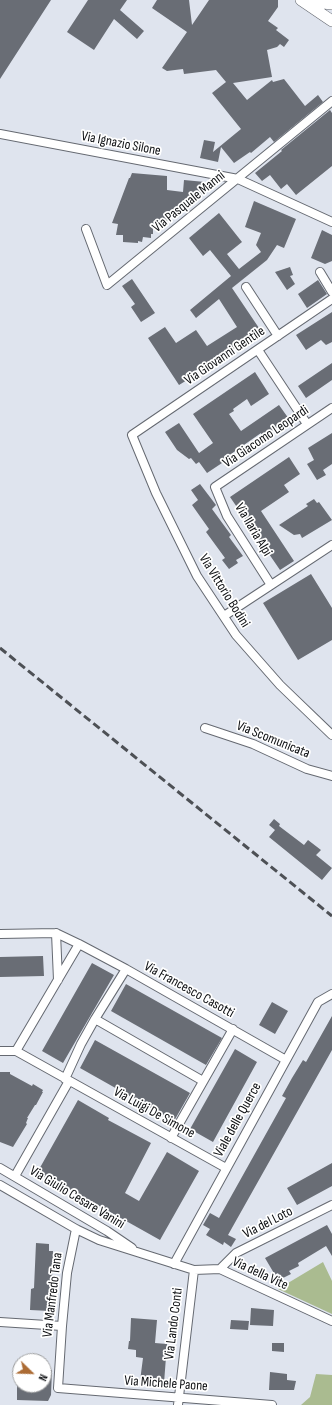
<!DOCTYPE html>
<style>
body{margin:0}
#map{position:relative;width:332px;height:1405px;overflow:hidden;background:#dfe4ee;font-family:"Sofia Sans Condensed",sans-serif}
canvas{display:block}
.north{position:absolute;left:12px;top:1353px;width:40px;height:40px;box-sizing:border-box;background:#fff;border:1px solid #9e9fa0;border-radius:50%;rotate:113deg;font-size:11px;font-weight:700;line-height:16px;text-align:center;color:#0c0e11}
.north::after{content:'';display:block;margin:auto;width:14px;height:18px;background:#ac6c35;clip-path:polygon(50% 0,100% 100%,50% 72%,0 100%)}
</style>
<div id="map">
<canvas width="332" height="1405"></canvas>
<div class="north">N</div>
</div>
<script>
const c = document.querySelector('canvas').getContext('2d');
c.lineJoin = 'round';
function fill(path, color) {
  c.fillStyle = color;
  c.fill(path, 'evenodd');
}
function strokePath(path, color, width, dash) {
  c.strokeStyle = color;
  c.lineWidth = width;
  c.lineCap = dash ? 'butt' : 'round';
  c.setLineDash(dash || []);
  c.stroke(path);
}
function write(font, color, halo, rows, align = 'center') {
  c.font = font + ' "Sofia Sans Condensed",sans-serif';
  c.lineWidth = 3.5;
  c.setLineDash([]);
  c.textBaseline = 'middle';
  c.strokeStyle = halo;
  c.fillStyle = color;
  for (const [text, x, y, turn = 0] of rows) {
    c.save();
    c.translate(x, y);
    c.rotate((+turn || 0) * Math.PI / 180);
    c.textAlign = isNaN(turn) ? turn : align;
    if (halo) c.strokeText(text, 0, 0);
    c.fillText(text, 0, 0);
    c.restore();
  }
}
fill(new Path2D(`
 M323 1262 332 1281V1314L278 1289Z
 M316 1374 332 1375V1405H301L310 1397Z`), '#aabb90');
fill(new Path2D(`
 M0 0H51L0 79Z
 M88 0H127L120 10 144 31 137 39 114 19 94 50 67 32Z
 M157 0H189L192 25 209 0H278V7L268 21 278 28 276 30 289 40 284 47 280 44 277 47 267 50 272 77 233 83 247 100 272 80 273 82 284 79 305 106 318 95 323 102 274 142 270 137 251 153 250 152 234 163 221 147 218 162 200 158 204 140 215 142 213 152 241 129 212 93 226 82 216 70 184 74 183 69 167 71 162 68 187 32 152 8Z
 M330 110 332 113V166L296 195 287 184 281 189 270 175 262 181 255 173 282 151 281 150Z
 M132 173 167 176V190L183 192 184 180 205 182 204 190 202 192 201 198 194 197V201H187L186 207H184V211L177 210 176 214 170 215 169 221H167V224H161L160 228H153V234H151V238L143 237 142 242 138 241V243L123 242V235H116L118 224 112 223 129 178H130Z
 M254 201 296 219 284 248 277 245 267 260 232 288 261 331 217 360 215 358 195 371 197 374 179 385 148 338 165 327 176 343 196 330 207 346 237 327 219 299 196 318 190 310 231 276 210 250 203 256 189 238 219 213 242 242 227 254 239 269 261 252 256 245 261 233 245 227Z
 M322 230 332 235V261L325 264 311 258Z
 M290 267 293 275 290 276 295 284 287 290 275 272Z
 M132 279 155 313 141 322 131 307 135 304 122 286Z
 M318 280 327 294 307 308 298 294Z
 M332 312V342L326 345 321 340 306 350 296 335Z
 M332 363V380L306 398 298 386Z
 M255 372 269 394 251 406 247 399 233 409 234 411 229 414 241 431 279 405 289 419 263 437 261 433 221 461 222 463 207 473 199 462 196 464 191 458 189 459 177 450 165 432 179 423 199 453 213 443 193 414Z
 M332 433V464L323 470 326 475 317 480 307 464 314 460 308 448Z
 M289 457 300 474 284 485 289 492 261 511 294 561 280 570 230 497Z
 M200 484 216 505 212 509 231 535 229 537 243 556 236 560 238 563 229 569 222 560 225 558 206 532 209 529 192 505 198 500 191 490Z
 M314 499 317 503 319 502 332 520 302 538 300 534 294 535 279 525 308 506 306 504Z
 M311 574 332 608V640L298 660 263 603Z
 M274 819 280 824 279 826 304 845 308 840 321 850 316 855 332 868 322 880 269 837 275 830 269 825Z
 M43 956 44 976 0 977V957Z
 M92 963 114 975 63 1063 42 1051Z
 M126 984 222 1038 206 1065 111 1011Z
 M272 1002 288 1011 275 1034 259 1025Z
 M332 1016V1050L228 1235 236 1239 231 1247 224 1242 223 1245 206 1235 210 1229 203 1225 210 1213 219 1218 286 1098 282 1096 292 1078 303 1060 306 1062Z
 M95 1040 190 1093 174 1121 80 1068Z
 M235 1049 257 1062 213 1142 190 1129Z
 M0 1072H10V1074L32 1086 33 1084 43 1090 42 1092H43L36 1105H35L27 1118H28L26 1123 27 1124 13 1147 0 1142Z
 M78 1100 109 1118 108 1120 151 1143 125 1193 139 1201 167 1152 199 1171 160 1240 69 1189 68 1191 37 1173Z
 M332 1163V1186L297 1205 287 1188Z
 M327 1225 332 1234V1256L326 1246 298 1263 299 1266 289 1271 291 1274 281 1279 278 1273 275 1275 265 1258Z
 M36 1243 49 1244V1251H53L51 1311 30 1310 31 1289 34 1288Z
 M251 1308 274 1310 273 1326 250 1325Z
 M131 1318 157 1320 155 1343 167 1344 164 1383 140 1381 143 1358 136 1357V1350L128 1349 129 1341H130Z
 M231 1320 249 1321 248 1330 230 1329Z
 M272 1343H284V1352L272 1351Z
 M44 1370H52L51 1395 48 1401 17 1400V1385H44Z
 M270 1372 287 1374V1380L296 1381 294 1390H269Z`), '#696d75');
const street = new Path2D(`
 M0 134 238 179 332 222
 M86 229 107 285 332 101
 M320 272 332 292
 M246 287 278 336
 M332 299 132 435 156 493 197 576 236 635 280 685 332 735
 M258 350 307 424
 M271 585 227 516 215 487 332 408
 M224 616 332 545
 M205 728 253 744 307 769 332 776
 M56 933 58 980
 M0 934 56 933 79 944 126 969 286 1060
 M95 1019 203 1081
 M0 1051H16L226 1168
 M16 1051 79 944
 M65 1079 81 1044 95 1019 126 969
 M171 1138 233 1029
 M0 1168 107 1231 132 1248
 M15 1176 69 1081
 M0 1185 76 1229 99 1240 194 1270 220 1269 332 1321
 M76 1229 67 1273 62 1326 58 1388 272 1405
 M174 1264 318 1002 332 994
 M220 1269 236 1253 332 1205
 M0 1322 62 1326
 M178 1405 194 1270`);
const secondary = new Path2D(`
 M301 0 332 21
 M306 0 314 2 332 4`);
strokePath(street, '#656971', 10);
strokePath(secondary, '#656971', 12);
strokePath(street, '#fff', 8);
strokePath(secondary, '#fff', 11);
strokePath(new Path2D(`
 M0 648 332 916`), '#4d5055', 3, [8, 4]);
write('14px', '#0c0e11', '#fff', [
 ["Via Ignazio Silone",121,144,11],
 ["Via Pasquale Manni",189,202,-39],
 ["Via Giovanni Gentile",225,356,-34],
 ["Via Giacomo Leopardi",266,437,-34],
 ["Via Ilaria Alpi",253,530,59],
 ["Via Vittorio Bodini",224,591,58],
 ["Via Scomunicata",273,740,22],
 ["Via Francesco Casotti",189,990,29],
 ["Via Luigi De Simone",154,1113,29],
 ["Viale delle Querce",238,1120,-61],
 ["Via Giulio Cesare Vanini",77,1198,31],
 ["Via del Loto",268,1223,-27],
 ["Via della Vite",260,1274,25],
 ["Via Manfredo Tana",53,1295,-83],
 ["Via Lando Conti",174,1324,-83],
 ["Via Michele Paone",166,1384,4]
]);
</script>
